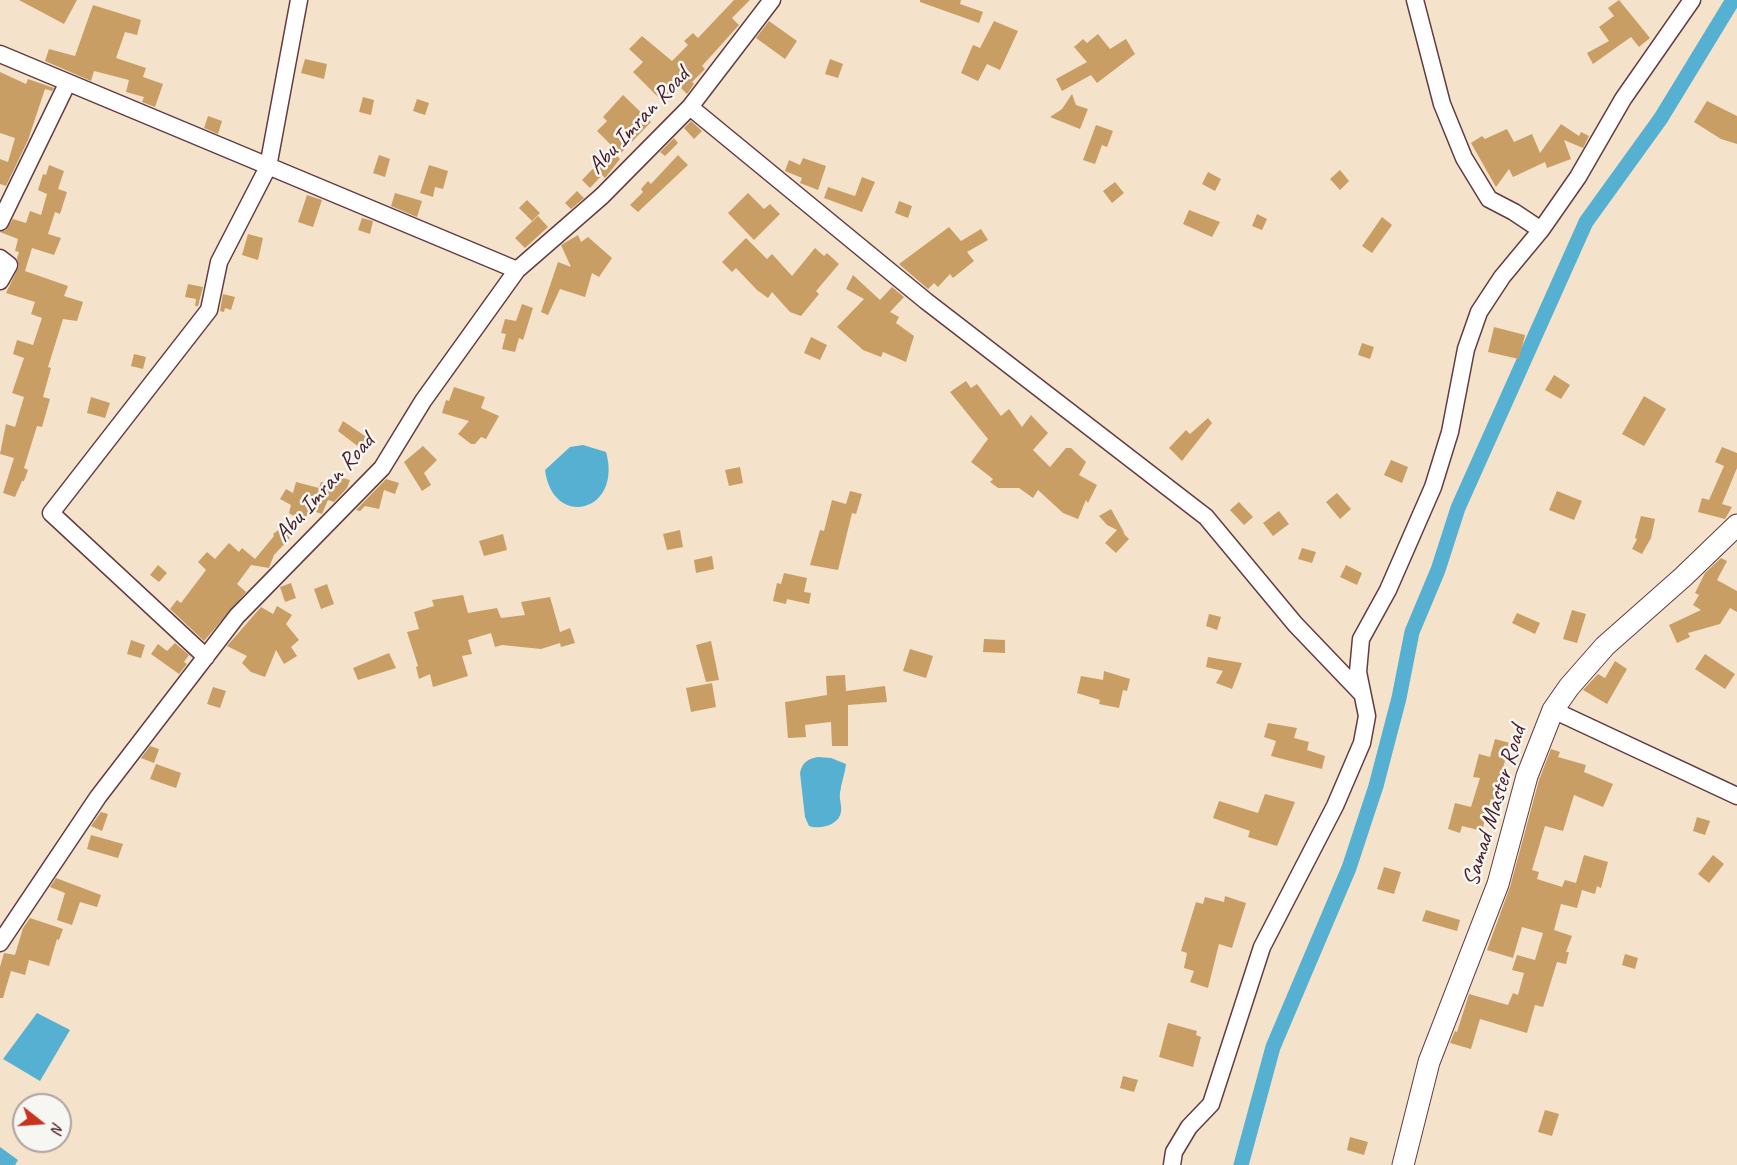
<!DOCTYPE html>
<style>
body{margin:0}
#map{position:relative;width:1737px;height:1165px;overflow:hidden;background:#f4e2ca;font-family:Caveat,sans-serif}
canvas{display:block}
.north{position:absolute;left:12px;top:1093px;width:60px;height:60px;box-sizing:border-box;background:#f6f6f2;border:2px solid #b1a0a2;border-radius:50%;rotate:107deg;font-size:16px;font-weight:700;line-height:24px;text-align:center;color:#4a1f2b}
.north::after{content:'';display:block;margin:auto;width:21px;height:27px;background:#c8321e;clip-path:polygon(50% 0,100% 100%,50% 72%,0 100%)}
</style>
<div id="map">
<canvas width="1737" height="1165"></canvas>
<div class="north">N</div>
</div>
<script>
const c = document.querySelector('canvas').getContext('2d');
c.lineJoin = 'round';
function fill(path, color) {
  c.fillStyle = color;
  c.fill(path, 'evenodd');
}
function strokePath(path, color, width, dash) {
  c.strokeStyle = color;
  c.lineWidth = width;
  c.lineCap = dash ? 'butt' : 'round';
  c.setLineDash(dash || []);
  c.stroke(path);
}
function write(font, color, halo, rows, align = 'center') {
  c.font = font + ' Caveat,sans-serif';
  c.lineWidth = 5;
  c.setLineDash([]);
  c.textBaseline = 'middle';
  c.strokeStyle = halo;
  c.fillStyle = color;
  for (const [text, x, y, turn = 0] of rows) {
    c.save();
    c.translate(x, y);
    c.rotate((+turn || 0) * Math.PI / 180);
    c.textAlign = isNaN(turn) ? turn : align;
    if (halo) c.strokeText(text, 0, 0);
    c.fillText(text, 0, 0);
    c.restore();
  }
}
fill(new Path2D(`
 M583 445 606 452C623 512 553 530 545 470L570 447Z
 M818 757 831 758 846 764C845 774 841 783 840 793 839 799 842 806 841 812 839 825 820 830 809 826L805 817 800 773C802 762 808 759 818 757Z
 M37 1013 70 1030 40 1081 3 1059Z
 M0 1147 18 1160 15 1165H0Z`), '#55b0d2');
strokePath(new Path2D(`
 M1241 1165 1273 1047 1349 868 1376 786 1399 698 1412 632 1438 570 1458 508 1586 222 1661 118 1733 0`), '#55b0d2', 15);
fill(new Path2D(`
 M19 0H77L64 24Z
 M734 0H750L732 18 739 25 702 66 705 69 692 82 694 84 687 94 680 87 664 103 633 72 643 62 629 49 642 36 672 61 688 45 684 41 693 33 698 38Z
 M920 0H961L960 4 983 12 979 23 920 2Z
 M1619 0 1650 38 1639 47 1631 37 1593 64 1587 53 1609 41 1599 27 1614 16 1608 8Z
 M93 5 141 20 137 35 125 32 116 58 146 68 143 77 163 84 155 107 142 102 144 97 126 92 129 80 94 71 91 81 45 61 49 49 75 56Z
 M769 21 797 41 785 59 756 38Z
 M994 21 1018 31 1000 70 987 64 978 81 961 73 973 45 980 48Z
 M1098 34 1110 49 1126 39 1135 54 1097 83 1091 75 1062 91 1056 79 1087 62 1074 47 1083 39 1087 43Z
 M305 59 327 64 324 79 301 73Z
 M830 59 843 64 838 78 825 74Z
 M0 72 26 84 28 79 54 88 52 91 45 89 28 140 6 186 0 184V159L8 162 15 138 0 133Z
 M1072 94 1076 105 1088 109 1080 129 1050 117 1062 109Z
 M623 95 651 122 620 154 597 131 607 121 603 117Z
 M363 97 374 100 371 115 359 112Z
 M417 99 429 103 425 115 413 111Z
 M1707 101 1737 116V144L1721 139 1694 122Z
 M208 116 222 121 218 134 204 128Z
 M691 121 702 131 694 139 684 128Z
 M1561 124 1579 136 1581 132 1589 136 1583 148 1564 140 1571 159 1547 168 1545 162 1513 177 1509 169 1496 187 1471 143 1482 136 1485 139 1507 129 1514 142 1532 134 1540 153Z
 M1096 125 1113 131 1107 147 1102 145 1095 164 1083 160Z
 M674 138 678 143 665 156 660 152Z
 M611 150 620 159 605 178 602 175 590 188 582 180Z
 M379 155 390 159 385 177 373 173Z
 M678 155 688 165 638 212 630 205 643 192 641 189 648 181 651 184Z
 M803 158 826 166 818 190 800 183 802 178 785 171 789 160 800 165Z
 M49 165 64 171 58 189 67 192 60 214 55 212 48 234 61 238 54 255 32 248 25 271 68 286 64 296 83 302 77 321 63 319 48 367 51 368 43 397 50 399 42 427 37 426 24 468 28 470 24 481H22L15 497 3 493 14 458 0 454 6 424 15 427 24 397 12 393 24 358 13 354 17 340 33 345 42 318 31 314 35 302 6 293 19 266 17 258 19 252 15 251 18 239 0 232 6 230 13 219 26 223 30 211 41 215 47 194 38 190 43 174 46 175Z
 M429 165 448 171 443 189 435 187 433 197 420 193Z
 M1340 170 1349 181 1340 190 1330 179Z
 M1208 172 1221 179 1215 191 1202 184Z
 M862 177 875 182 862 212 824 198 828 187 855 196Z
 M1115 182 1124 193 1112 203 1103 191Z
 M577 191 584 198 571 209 565 203Z
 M395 193 422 201 417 217 391 206Z
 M748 193 764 209 770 204 780 214 754 240 728 213Z
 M307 195 322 200 313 227 298 222Z
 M527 200 540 213 532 221 519 208Z
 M899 201 912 206 908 218 895 213Z
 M1189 210 1220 222 1212 237 1183 224Z
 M1257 214 1267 219 1262 230 1252 226Z
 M538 216 548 227 525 248 515 238Z
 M1382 217 1392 225 1372 253 1362 246Z
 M362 218 373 221 370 234 358 230Z
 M949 227 961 241 981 229 988 240 967 252 974 261 953 278 950 274 938 287 934 283 928 289 899 264Z
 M248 234 263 238 258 260 242 255Z
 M578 235 581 242 588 237 612 258 599 277 592 273 585 297 560 289 548 315 541 312 558 262 571 267 561 245Z
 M746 238 767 259 772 254 792 276 815 248 824 256 827 253 839 264 816 291 819 294 801 316 790 312 772 292 768 298 757 290 736 268 732 272 722 262Z
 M853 275 880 300 892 287 904 297 890 312 899 317 896 323 914 336 906 362 883 352 881 357 863 350 837 327 864 299 846 289Z
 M188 284 203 287 198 306H195L196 299 185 297Z
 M223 294 235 297 231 310 225 308 224 312 220 311Z
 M522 304 533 308 523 340 519 338 515 352 502 349 506 334 501 333 505 319 516 321Z
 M1494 327 1525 335 1519 359 1488 352Z
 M811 337 827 345 820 360 804 353Z
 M1362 343 1374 347 1370 359 1358 355Z
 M134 354 146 357 143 369 131 366Z
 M1554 375 1570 385 1561 399 1545 390Z
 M966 381 971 388 977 384 1001 416 1009 409 1022 427 1031 415 1048 433 1033 450 1050 467 1066 448H1071L1086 462 1079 475 1097 485 1088 503 1086 500 1078 519 1063 513 1038 490 1033 498 1019 488H998L990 482 993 479 971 462 988 439 950 392Z
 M454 387 485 397 481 408 499 416 486 439 481 437 475 444H471L458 434 469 421 442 413 446 400 449 401Z
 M1644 396 1666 409 1644 446 1622 434Z
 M91 397 110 403 105 418 87 413Z
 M1208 418 1212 423 1182 461 1169 448 1186 430 1190 434Z
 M343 421 368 438 360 448 338 431Z
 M423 446 437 460 424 473 431 485 422 491 404 462Z
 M1722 447 1737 453V468L1722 504 1732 507 1725 519 1698 512 1702 498 1709 500 1724 466 1715 462Z
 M1391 460 1408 467 1402 483 1384 475Z
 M740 467 743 483 729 486 725 470Z
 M336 476 350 480 347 488 334 502 328 500 322 514 310 510 303 522 289 513 291 505 280 499 286 489 293 493 296 482 319 488 321 482 333 486Z
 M386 479 399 483 395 494 384 490 379 509 365 506 360 511 356 510Z
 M850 491 862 494 856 514 852 513 838 570 810 565 820 530 824 531 832 500 846 504Z
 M1557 491 1582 501 1574 520 1549 510Z
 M1337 493 1351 509 1340 519 1326 502Z
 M1239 502 1253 517 1244 525 1230 510Z
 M1111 509 1125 534 1122 532 1129 539 1116 553 1105 543 1117 530 1107 525 1099 516Z
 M1279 511 1289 524 1273 536 1263 523Z
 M1641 516 1655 519 1651 538 1642 554 1632 549 1637 539 1635 538Z
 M294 518 287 534 290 538 274 555 269 568 251 565 237 584 246 592 204 641 170 609 177 600 181 603 206 570 198 562 207 552 215 559 229 543 239 552 242 548 255 559 274 536 273 534Z
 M680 530 683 547 667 550 663 534Z
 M503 534 507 550 484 556 479 541Z
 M1302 548 1316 552 1312 563 1298 559Z
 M712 556 714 569 696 573 694 560Z
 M1721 558 1727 561 1717 580 1737 591V612L1730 608 1720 624 1688 633 1690 637 1677 643 1669 625 1701 610 1693 605 1699 595 1695 593 1705 573Z
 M158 565 167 573 159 582 150 575Z
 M1346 565 1362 573 1357 585 1340 577Z
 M784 573 807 578 804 592 811 593 809 604 787 599 786 604 773 601 777 583 781 584Z
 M291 583 296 598 285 602 280 587Z
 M327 584 334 604 321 609 314 589Z
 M463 595 468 613 497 608 501 618 525 615 521 602 550 597 560 632 570 628 575 643 561 647 560 643 541 649 502 645 495 647 491 633 468 640 472 654 462 656 468 676 433 687 430 674 419 679 416 667 418 666 407 632 419 629 414 612 434 606 432 600Z
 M277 606 292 615 286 624 299 640 291 647 297 656 284 664 276 650 265 677 251 672 242 663 247 656 227 646 261 607 273 614Z
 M1572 610 1586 614 1577 643 1563 639Z
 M1517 613 1540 623 1535 634 1512 623Z
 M1209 614 1221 617 1217 630 1206 626Z
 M984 639 1005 640V653L983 652Z
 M131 640 145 645 141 658 127 654Z
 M711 641 719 680 706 682 696 645Z
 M175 643 189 655 184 662 187 664 179 674 151 654 158 644 167 651Z
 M910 649 933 656 926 678 903 671Z
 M389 653 396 668 358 680 353 668Z
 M1705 654 1735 674 1725 689 1695 669Z
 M1208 657 1242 663 1232 689 1216 683 1223 671 1206 667Z
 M1615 661 1627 669 1607 704 1583 690 1598 674 1605 678Z
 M1104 671 1130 679 1127 691 1123 690 1119 708 1099 704 1100 700 1077 693 1081 676 1103 680Z
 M845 675 846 691 885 686 887 702 848 705V746H832L831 722 805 725 806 737 788 738 785 702 827 695 826 676Z
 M712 683 716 707 691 712 686 688Z
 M213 687 226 691 220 708 207 704Z
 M1268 723 1297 728 1294 738 1309 742 1307 750 1325 756 1322 769 1271 756 1276 741 1264 737Z
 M1495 739 1510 743 1494 800 1491 799 1482 831 1462 826 1460 833 1448 829 1455 803 1471 807 1480 778 1473 777 1479 754 1490 757Z
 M150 746 159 749 154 763 141 758Z
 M1551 749 1560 752 1558 757 1586 765 1584 772 1613 784 1603 807 1574 795 1563 831 1545 826 1532 870 1539 872 1537 879 1562 887 1565 880 1576 883 1584 855 1608 862 1601 888 1597 886 1595 894 1582 890 1577 908 1561 904 1554 930 1572 936 1566 952H1569L1566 964 1557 962 1543 1007 1535 1005 1527 1033 1480 1019 1471 1049 1450 1043 1455 1031 1457 1032 1469 994 1508 1005 1513 993 1518 995 1524 973 1512 970 1517 955 1535 960 1543 933 1522 927 1513 958 1487 950 1510 887 1539 780Z
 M156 764 181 773 176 788 150 779Z
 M1265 794 1295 802 1277 846 1248 837 1250 831 1213 818 1219 801 1258 813Z
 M101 812 108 814 102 831 91 826Z
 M1697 817 1710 821 1705 835 1693 831Z
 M91 835 123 844 118 858 87 849Z
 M1713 855 1724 864 1709 883 1698 874Z
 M1384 867 1401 872 1394 894 1377 889Z
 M56 878 101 895 97 907 80 902 72 925 57 920 65 893 50 887Z
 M1225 896 1246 903 1232 948 1219 944 1208 988 1190 982 1194 971 1184 968 1187 953 1181 951 1196 902 1203 904 1205 897 1224 902Z
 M1426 910 1460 920 1457 931 1422 921Z
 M30 918 63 929 59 940 57 939 49 966 29 960 25 975 11 971 3 998H0V967L4 953 15 955 23 928Z
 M1625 954 1638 958 1635 969 1622 965Z
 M1168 1023 1197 1031 1196 1035 1201 1037 1193 1067 1159 1057Z
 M1123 1076 1138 1080 1134 1092 1120 1088Z
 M1545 1110 1559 1114 1552 1136 1538 1132Z
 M1350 1137 1368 1142 1364 1155 1347 1150Z`), '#c99e65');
const minor = new Path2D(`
 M0 54 517 270
 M690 107 926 301 1206 517 1295 624 1362 694
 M0 222 67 84
 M1541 230 1578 177 1623 99 1692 0
 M0 258 9 265 0 281
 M206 657 51 513 209 310 219 262 268 167 299 0
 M1553 710 1737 796
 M0 943 98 797 237 616 382 468 423 401 517 270 602 196 690 107 772 0
 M1172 1165 1174 1152 1189 1127 1211 1104 1262 947 1335 806 1362 743 1367 716 1358 672 1361 639 1388 590 1433 487 1450 432 1466 349 1479 312 1502 277 1541 230 1514 212 1489 199 1464 158 1442 104 1415 0`);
const tertiary = new Path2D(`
 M1403 1165 1429 1062 1498 884 1527 776 1553 710 1569 687 1605 646 1683 577 1737 525`);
strokePath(minor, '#643c43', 19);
strokePath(tertiary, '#643c43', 23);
strokePath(minor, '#fff', 16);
strokePath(tertiary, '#fff', 21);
write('24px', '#4a1f2b', '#f6f6f2', [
 ["Abu Imran Road",639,121,-47],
 ["Abu Imran Road",325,488,-48],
 ["Samad Master Road",1495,806,-73]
]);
</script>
